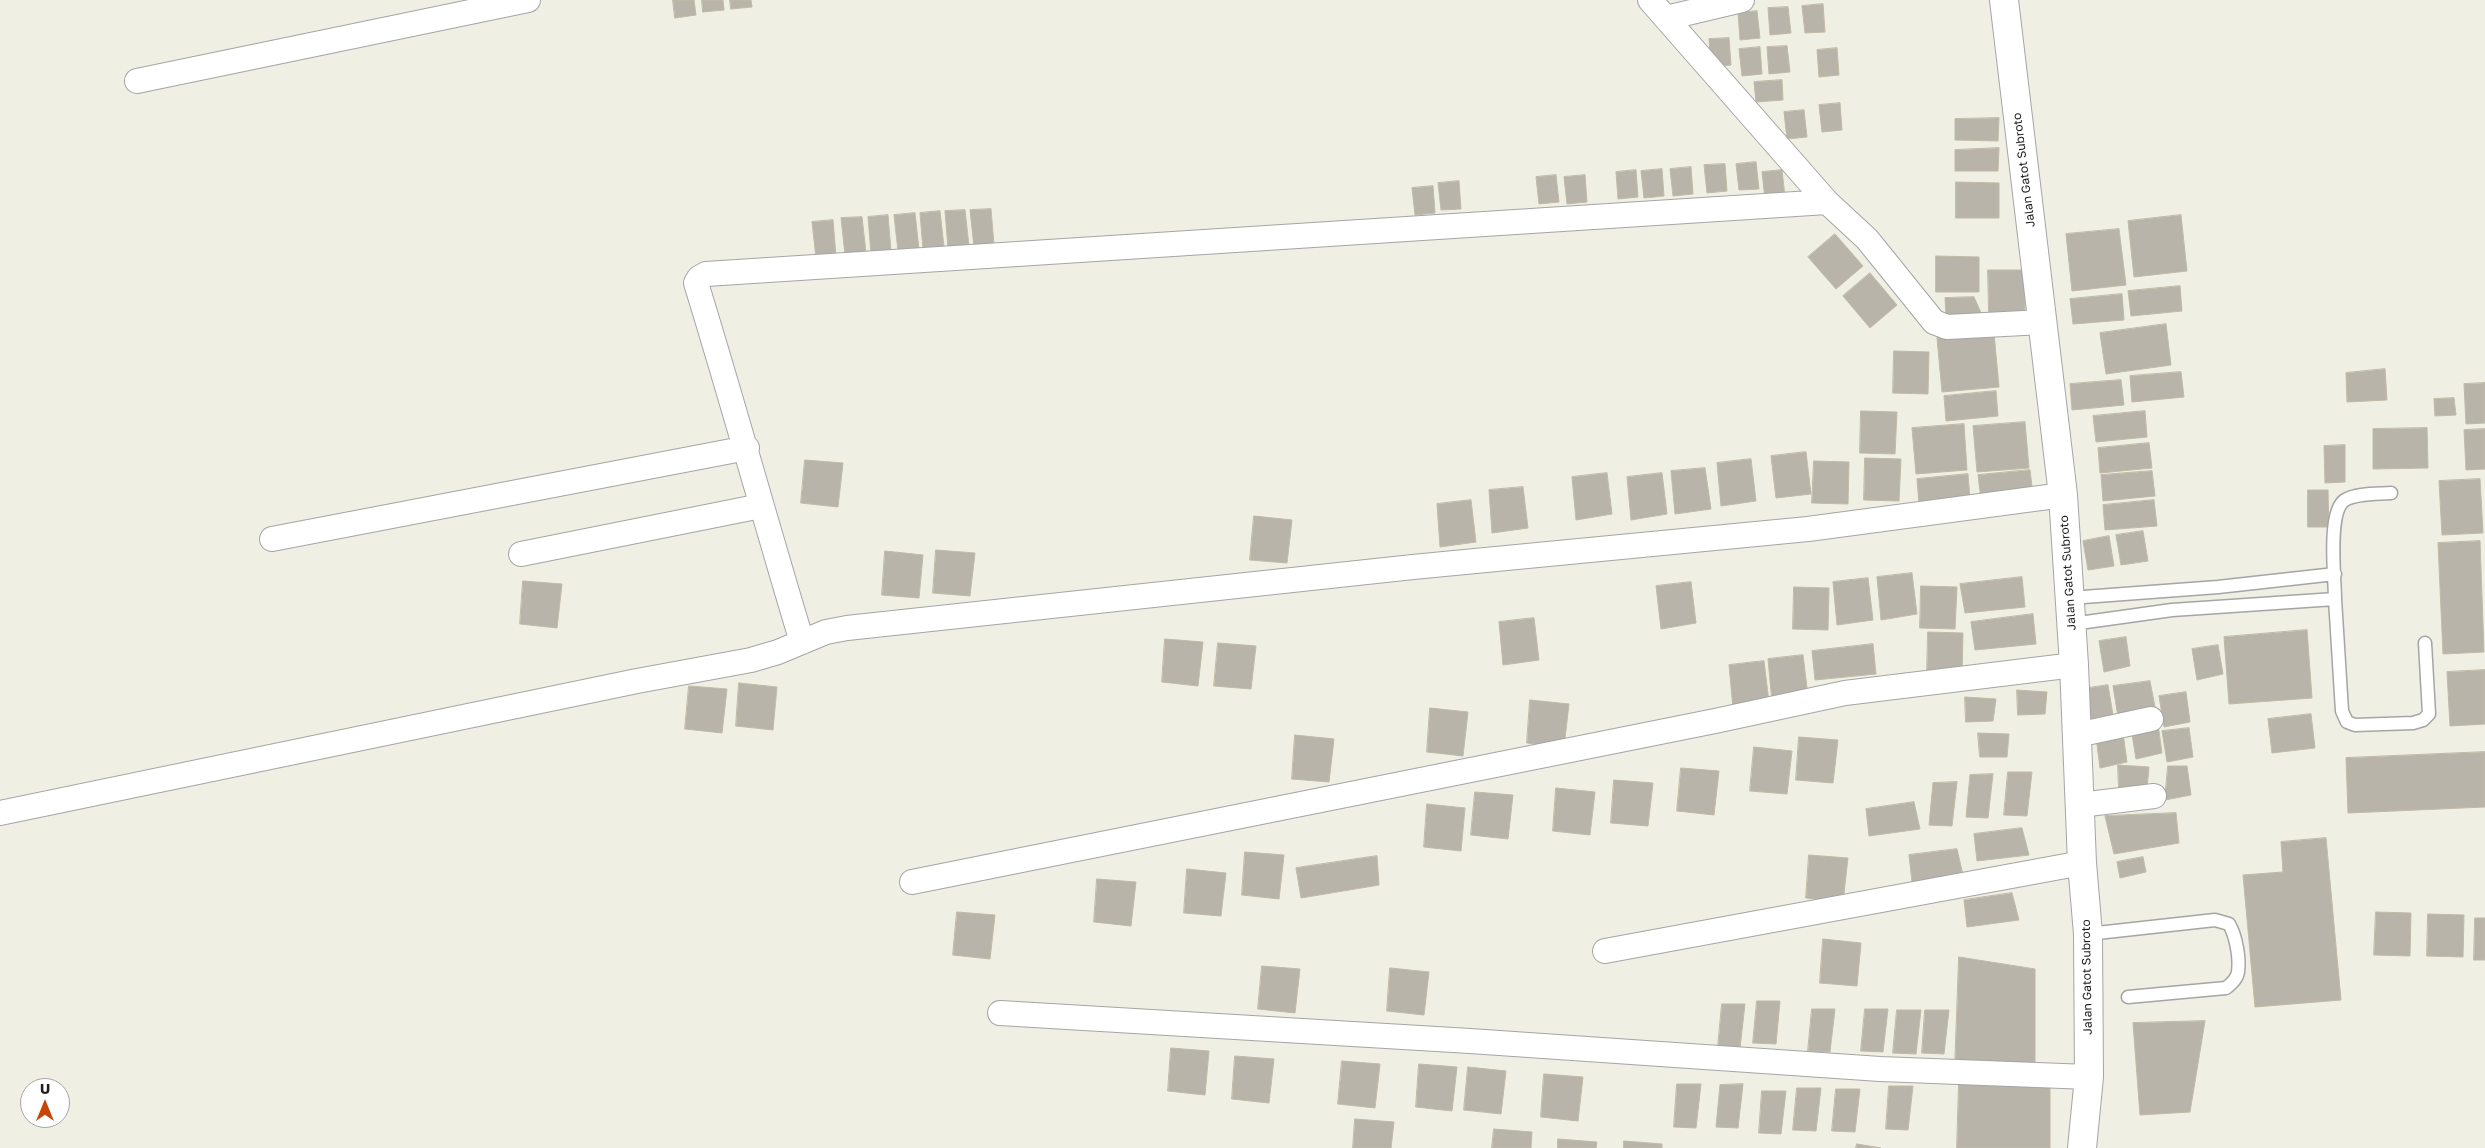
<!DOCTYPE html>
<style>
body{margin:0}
#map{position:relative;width:2485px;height:1148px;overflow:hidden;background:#efefe4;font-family:"Golos Text",sans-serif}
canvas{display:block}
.north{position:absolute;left:20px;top:1078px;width:50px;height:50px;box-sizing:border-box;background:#fff;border:1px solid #a5a5a5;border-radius:50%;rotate:0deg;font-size:14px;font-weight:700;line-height:20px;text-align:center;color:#1e1e1e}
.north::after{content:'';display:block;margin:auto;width:18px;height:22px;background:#c84604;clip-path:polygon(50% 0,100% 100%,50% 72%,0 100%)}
</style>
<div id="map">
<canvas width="2485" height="1148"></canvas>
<div class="north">U</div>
</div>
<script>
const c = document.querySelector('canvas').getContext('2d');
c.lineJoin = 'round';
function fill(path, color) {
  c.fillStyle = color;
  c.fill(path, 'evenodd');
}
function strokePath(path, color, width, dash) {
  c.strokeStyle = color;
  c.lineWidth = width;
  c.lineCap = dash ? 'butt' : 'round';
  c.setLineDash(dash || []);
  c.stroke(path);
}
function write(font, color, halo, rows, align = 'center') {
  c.font = font + ' "Golos Text",sans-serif';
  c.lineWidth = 4;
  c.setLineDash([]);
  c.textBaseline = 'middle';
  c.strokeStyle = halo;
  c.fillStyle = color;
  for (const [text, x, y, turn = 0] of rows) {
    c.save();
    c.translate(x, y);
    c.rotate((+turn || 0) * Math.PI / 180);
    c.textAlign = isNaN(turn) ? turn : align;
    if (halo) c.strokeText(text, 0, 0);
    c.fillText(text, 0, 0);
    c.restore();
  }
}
const building = new Path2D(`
 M673 0H694L696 15 675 18Z
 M702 0H723L724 10 703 12Z
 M730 0H751L752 7 731 9Z
 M1823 4 1825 32 1805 33 1802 6Z
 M1788 7 1791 33 1770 35 1768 8Z
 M1757 11 1760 38 1740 40 1738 13Z
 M1729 38 1731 65 1711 67 1709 39Z
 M1787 46 1790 72 1769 74 1767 47Z
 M1760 47 1762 74 1742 76 1739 49Z
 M1837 48 1839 75 1819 77 1817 50Z
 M1782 80 1783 100 1756 102 1754 82Z
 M1840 103 1842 130 1822 132 1819 105Z
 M1804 110 1807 137 1787 139 1784 112Z
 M1999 118 1998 141 1955 140V119Z
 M1999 148 1998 171H1955V150Z
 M1756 162 1759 189 1739 190 1736 164Z
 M1725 164 1727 191 1707 193 1704 165Z
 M1691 167 1693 194 1673 196 1670 169Z
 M1662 169 1664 196 1644 198 1641 171Z
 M1636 170 1638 197 1618 199 1616 172Z
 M1782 170 1785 197 1765 199 1762 172Z
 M1556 175 1559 202 1539 204 1536 177Z
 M1585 175 1587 202 1567 204 1564 177Z
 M1459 181 1461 209 1441 210 1438 183Z
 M1956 182 1999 183V218H1956Z
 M1433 186 1435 213 1415 215 1412 188Z
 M991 209 994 245 974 247 970 210Z
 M965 210 969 246 948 248 945 211Z
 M940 211 944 247 923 249 920 213Z
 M915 213 919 249 898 251 894 215Z
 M888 215 891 251 871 253 868 217Z
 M2181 215 2187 271 2134 277 2128 221Z
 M862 217 866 253 845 255 841 218Z
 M833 220 836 256 816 258 812 222Z
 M2119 229 2126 285 2072 291 2066 234Z
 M1835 234 1863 266 1836 289 1808 257Z
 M1936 256 1979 257V292H1936Z
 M1988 270H2024L2025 312 1989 313Z
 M1870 273 1897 305 1870 328 1843 296Z
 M2180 286 2182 311 2131 316 2128 291Z
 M2122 294 2124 320 2073 324 2070 299Z
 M1974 297 1982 315 1946 316 1945 298Z
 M2166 324 2171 365 2106 374 2100 333Z
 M1994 333 1999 387 1942 392 1937 338Z
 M1894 351 1929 352 1928 394 1893 393Z
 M2385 369 2387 400 2347 402 2346 373Z
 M2181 372 2184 397 2132 402 2130 376Z
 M2121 380 2124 405 2072 410 2070 384Z
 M2485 383V423L2466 424 2464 384Z
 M1996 391 1998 416 1946 421 1944 396Z
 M2454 398 2456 415 2435 416 2434 399Z
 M1861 411 1897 412 1895 454 1860 453Z
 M2145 411 2147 437 2096 442 2093 416Z
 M2025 422 2029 468 1977 472 1973 426Z
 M1964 424 1967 470 1916 474 1912 428Z
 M2427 428 2428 468 2373 469V429Z
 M2485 429V469L2466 470 2464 430Z
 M2149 443 2152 468 2100 473 2098 448Z
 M2345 445V482L2325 483 2324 446Z
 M1806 452 1811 494 1776 498 1771 456Z
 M1865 458 1901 459 1899 501 1864 500Z
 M1751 459 1756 501 1721 506 1717 463Z
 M805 460 843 463 838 507 801 503Z
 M1814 461 1849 462 1848 504 1812 503Z
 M1705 468 1711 509 1675 514 1671 471Z
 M2030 470 2033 495 1981 500 1978 475Z
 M2152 471 2155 496 2103 501 2101 475Z
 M1607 473 1612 514 1576 520 1572 477Z
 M1662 473 1667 514 1631 520 1627 477Z
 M1968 474 1970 499 1919 504 1917 479Z
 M2480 479 2483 533 2442 535 2439 481Z
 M1523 487 1528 528 1492 533 1489 490Z
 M2308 490H2328L2329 527H2308Z
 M1471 500 1476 542 1440 547 1437 504Z
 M2154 500 2157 526 2105 530 2103 505Z
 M1254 516 1292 520 1287 563 1250 560Z
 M2143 531 2148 561 2121 565 2116 535Z
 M2109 536 2114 566 2088 570 2083 541Z
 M2480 541 2484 652 2443 654 2438 543Z
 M936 550 975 553 970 596 933 593Z
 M885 551 923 555 919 598 882 595Z
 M1912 573 1917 614 1881 620 1877 577Z
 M2022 577 2025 607 1965 613 1960 584Z
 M1868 578 1873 620 1837 625 1833 582Z
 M523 581 562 584 557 628 520 624Z
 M1691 582 1696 623 1661 629 1656 586Z
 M1921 586 1957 587 1955 629 1920 628Z
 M1794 587 1829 588 1828 630 1793 629Z
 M2033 614 2036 644 1975 650 1971 622Z
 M1534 618 1539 660 1503 665 1499 622Z
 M2307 630 2312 698 2229 704 2224 637Z
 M1928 632 1963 633 1962 675 1927 674Z
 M2126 637 2130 666 2104 672 2099 641Z
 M1165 639 1203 642 1198 686 1162 682Z
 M1218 643 1256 646 1251 689 1214 686Z
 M1873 644 1876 674 1815 680 1812 651Z
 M2218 645 2223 674 2197 680 2192 649Z
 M1803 655 1808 696 1772 702 1768 659Z
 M1764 661 1769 702 1733 708 1729 665Z
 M2485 670V724L2450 726 2447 672Z
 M2150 681 2155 707 2118 717 2113 686Z
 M739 683 777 687 773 730 736 726Z
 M2108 685 2113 715 2087 720 2082 689Z
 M689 686 727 689 722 733 685 729Z
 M2017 690 2047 692 2045 714 2018 715Z
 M2186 692 2190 722 2164 727 2159 696Z
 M1965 697 1996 699 1993 721 1966 722Z
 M1530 700 1569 704 1564 747 1527 743Z
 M1430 708 1468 712 1463 756 1427 752Z
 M2311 714 2315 748 2272 753 2268 719Z
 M2158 724 2162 753 2136 759 2131 728Z
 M2189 728 2193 757 2167 762 2162 731Z
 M1978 733 2009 734 2007 757H1980Z
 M2123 733 2127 762 2100 768 2096 737Z
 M1295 735 1334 739 1329 782 1292 779Z
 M1799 737 1838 740 1833 783 1796 780Z
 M1754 747 1792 751 1787 794 1750 791Z
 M2485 752V807L2348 813 2346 758Z
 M2118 765 2149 767 2147 789 2119 790Z
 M2168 766H2187L2191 795 2165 800Z
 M1681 768 1719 771 1714 815 1677 811Z
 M2008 772H2032L2027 816 2004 815Z
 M1993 774 1988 818 1966 817 1970 775Z
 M1614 780 1653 783 1648 826 1611 823Z
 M1957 782 1952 826 1929 825 1933 783Z
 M1556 788 1595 792 1590 835 1553 831Z
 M1475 792 1513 795 1508 839 1471 835Z
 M1914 802 1920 829 1869 836 1866 809Z
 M1427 804 1465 808 1461 851 1424 847Z
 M2176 813 2179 843 2114 854 2105 816Z
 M2022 828 2029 855 1977 861 1974 834Z
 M2326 838 2341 1000 2255 1007 2243 875 2283 872 2281 842Z
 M1957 849 1963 875 1912 882 1909 855Z
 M1245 852 1284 855 1279 899 1242 895Z
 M1809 855 1848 858 1843 902 1806 898Z
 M1377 856 1379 885 1301 898 1296 868Z
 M2143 857 2146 872 2120 878 2117 862Z
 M1187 869 1226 873 1221 916 1184 913Z
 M1097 879 1136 882 1131 926 1094 922Z
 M2012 893 2019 920 1967 927 1964 900Z
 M957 912 995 915 990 959 953 955Z
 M2376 912 2411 913 2410 956 2374 955Z
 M2428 914 2464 915 2463 957 2427 956Z
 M2475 918H2485V960H2474Z
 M1823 939 1861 943 1857 986 1820 983Z
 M1959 957 2035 969V1068H1955Z
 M1262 966 1300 969 1295 1013 1258 1009Z
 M1390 968 1429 972 1424 1015 1387 1011Z
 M1757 1001H1780L1776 1044 1753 1043Z
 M1722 1004H1745L1740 1048 1718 1047Z
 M1812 1009H1835L1830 1052 1808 1051Z
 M1865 1009H1888L1883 1052 1861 1051Z
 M1897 1010H1921L1916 1054 1893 1053Z
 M1925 1010H1949L1944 1054 1922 1053Z
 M2205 1021 2190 1112 2140 1115 2133 1023Z
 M1171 1048 1209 1051 1205 1095 1168 1091Z
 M1235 1056 1274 1059 1269 1103 1232 1099Z
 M1342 1061 1380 1064 1375 1108 1338 1104Z
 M1419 1064 1457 1067 1452 1111 1416 1107Z
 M1468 1067 1506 1071 1501 1114 1464 1110Z
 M1544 1074 1583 1077 1578 1121 1541 1117Z
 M1959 1083H2050V1148H1957Z
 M1677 1084H1701L1696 1128 1674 1127Z
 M1743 1084 1738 1128 1716 1127 1720 1085Z
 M1889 1086H1913L1908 1130 1886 1129Z
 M1797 1088H1821L1816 1131 1793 1130Z
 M1836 1089H1860L1855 1132 1832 1131Z
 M1762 1091H1786L1781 1134 1759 1133Z
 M1355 1119 1394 1122 1391 1148H1353Z
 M1494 1129 1532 1132 1531 1148H1492Z
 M1558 1139 1597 1142 1596 1148H1558Z
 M1624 1141 1662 1144V1148H1624Z
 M1857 1144 1881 1148H1856Z`);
fill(building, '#b8b4a9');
strokePath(building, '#c0baa6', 1);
const service = new Path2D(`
 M2070 598 2218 587 2335 574
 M2335 599C2335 579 2327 511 2345 500 2356 493 2378 494 2391 493
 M2072 624 2172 610 2335 599 2342 711 2347 722 2355 725 2413 723 2423 720 2429 714 2425 643
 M2088 934 2215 920 2229 924C2236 936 2240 958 2238 972 2237 979 2231 984 2226 988L2128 997`);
const minor = new Path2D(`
 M1650 0 1827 202 1867 239 1934 322 1947 327 2043 322
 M1666 18 1742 0
 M137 81 528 0
 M272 539 747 448
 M521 554 761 506
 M802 642C766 523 733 403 696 283L699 278 706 274 1827 202
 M2077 735 2151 719
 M2080 805 2154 796
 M0 813 637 681 751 660 778 652 826 632 847 628 1413 567 1808 529 2063 495
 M912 882 1715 721 1845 693 2074 665
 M1605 951 2082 863
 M1000 1013 1470 1041 1880 1069 2089 1077`);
const tertiary = new Path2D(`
 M2004 0 2063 495 2074 665 2082 863 2088 934 2089 1077 2082 1148`);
strokePath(service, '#a5a5a5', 15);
strokePath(minor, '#a5a5a5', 26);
strokePath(tertiary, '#a5a5a5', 30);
strokePath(service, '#fff', 12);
strokePath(minor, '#fff', 24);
strokePath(tertiary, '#fff', 28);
write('12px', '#1e1e1e', '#fff', [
 ["Jalan Gatot Subroto",2024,170,-97],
 ["Jalan Gatot Subroto",2068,573,-94],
 ["Jalan Gatot Subroto",2087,977,-91]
]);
</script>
